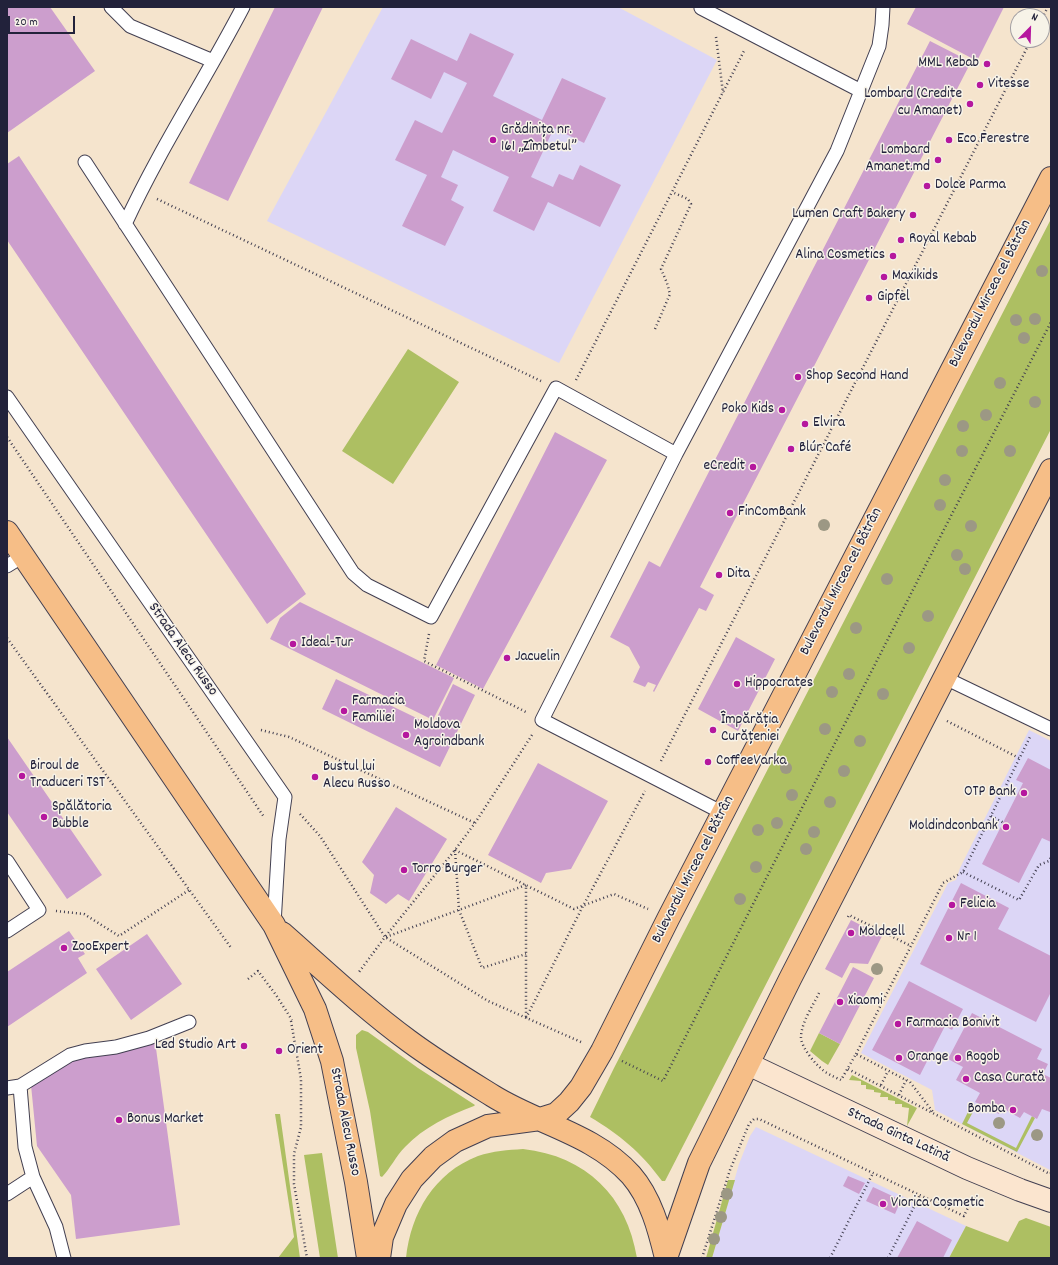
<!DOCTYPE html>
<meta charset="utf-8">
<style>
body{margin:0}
#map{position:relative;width:1058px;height:1265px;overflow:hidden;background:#f5e4cd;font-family:Dekko,sans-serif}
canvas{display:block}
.frame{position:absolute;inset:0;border:8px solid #22223b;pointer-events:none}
.north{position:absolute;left:1010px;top:8px;width:40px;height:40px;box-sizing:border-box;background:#f7f3e8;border:1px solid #a29fa3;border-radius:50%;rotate:23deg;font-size:11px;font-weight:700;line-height:16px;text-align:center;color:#22223b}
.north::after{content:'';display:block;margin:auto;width:14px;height:18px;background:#b5179e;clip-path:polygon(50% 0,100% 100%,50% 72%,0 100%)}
.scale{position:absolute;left:8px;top:16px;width:67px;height:18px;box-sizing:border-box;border:2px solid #22223b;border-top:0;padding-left:5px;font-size:12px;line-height:14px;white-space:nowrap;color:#22223b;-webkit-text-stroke:3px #f7f3e8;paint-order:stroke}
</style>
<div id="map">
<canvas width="1058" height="1265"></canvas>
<div class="frame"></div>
<div class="north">N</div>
<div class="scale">20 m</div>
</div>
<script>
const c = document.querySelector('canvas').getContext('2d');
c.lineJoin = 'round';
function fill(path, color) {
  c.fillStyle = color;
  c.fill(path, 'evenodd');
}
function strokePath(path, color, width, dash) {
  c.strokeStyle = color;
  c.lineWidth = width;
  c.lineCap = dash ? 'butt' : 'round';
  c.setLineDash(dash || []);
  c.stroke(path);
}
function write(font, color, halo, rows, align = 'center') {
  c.font = font + ' Dekko,sans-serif';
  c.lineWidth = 3;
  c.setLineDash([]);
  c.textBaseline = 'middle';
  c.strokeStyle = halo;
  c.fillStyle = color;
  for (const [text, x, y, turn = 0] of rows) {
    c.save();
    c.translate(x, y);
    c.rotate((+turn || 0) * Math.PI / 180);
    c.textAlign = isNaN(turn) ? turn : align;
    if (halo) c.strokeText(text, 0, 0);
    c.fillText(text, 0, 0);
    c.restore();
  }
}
fill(new Path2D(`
 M383 7H618L717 60 559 363 267 221Z
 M1029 730 1051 741V1168L1050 1170 935 1110 932 1090 861 1053 948 883 956 880 960 868Z
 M756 1127 966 1226 949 1258H712L739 1164 750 1136Z`), '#dcd6f6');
fill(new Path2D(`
 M1051 219V429L665 1181H662C641 1152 620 1135 590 1117L614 1068Z
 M408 349 459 382 393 484 342 451Z
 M362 1030 368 1032 418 1068 475 1105 474 1106C448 1116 424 1127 405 1147 396 1156 390 1169 382 1177L380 1176 370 1111 356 1048V1035Z
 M819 1033 840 1044 828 1065 822 1061 810 1051Z
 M852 1075 917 1108 907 1126 909 1108 902 1107V1104H895V1101L888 1100V1097H880L881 1093 874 1092V1090L866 1089V1085H861V1081L849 1080Z
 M970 1108 974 1110 967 1123 1016 1148 1032 1116 1035 1118 1017 1152 962 1124Z
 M275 1114H280L300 1258H278L294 1237Z
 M523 1149C586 1156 627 1196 637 1258H406C411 1213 434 1173 478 1156 493 1151 508 1150 523 1149Z
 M322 1153 338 1258H320L304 1155Z
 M728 1180H735L712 1258H706Z
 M1026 1218 1051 1227V1258H949L966 1226 1008 1242 1019 1221Z`), '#adbf62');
fill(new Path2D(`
 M7 7H50L95 71 7 133Z
 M275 7H323L228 201 189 183Z
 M916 7H1004L977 61 907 24Z
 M470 33 514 54 493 96 542 120 562 78 606 98 584 143 554 128 531 177 553 187 559 174 573 180 580 165 621 185 600 227 548 202 534 231 493 211 509 177 453 150 441 177 458 185 451 200 464 207 445 246 402 226 427 175 395 160 415 120 442 133 467 83 444 72 431 99 391 79 411 39 457 61Z
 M930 41 971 62 700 587 714 595 706 611 699 608 654 692 653 691 656 685 648 682 645 687 633 682 640 667 629 647 610 637 649 561 660 567Z
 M19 156 306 594 267 624 7 240V164Z
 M555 432 607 460 483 689 436 665Z
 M300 602 454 678 433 720 270 639 280 618Z
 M736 637 775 659 738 731 698 709Z
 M336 679 433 726 453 684 475 695 440 767 322 709Z
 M7 737 102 875 67 899 7 812Z
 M1028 758 1051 770V842L1042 838 1019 883 982 864 1023 783 1016 780Z
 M538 763 608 801 571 869 546 873 541 883 488 855Z
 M396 807 447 839 409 901 398 894 386 904 370 893 374 875 362 862Z
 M961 883 1009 908 998 929 1051 956V992L1036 1022 920 964Z
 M851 920 882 936 868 964 850 963 842 978 825 969Z
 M69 931 85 954 78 958 87 973 7 1027V972Z
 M147 934 182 984 131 1020 96 969Z
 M853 967 874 978 840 1044 819 1033Z
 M909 981 963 1009 952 1030 945 1026 920 1075 872 1050Z
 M972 1013 1042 1049 1037 1059 1048 1064 1043 1074 1051 1078 1050 1112 1042 1109 1037 1119 1024 1112 1020 1118 1002 1108 999 1114 975 1102 980 1093 956 1080 963 1067 948 1059Z
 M155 1041 180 1225 76 1239 71 1195 37 1146 31 1085 83 1054Z
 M848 1176 865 1183 859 1194 843 1186Z
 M873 1187 901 1200 895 1214 866 1201Z
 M917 1221 952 1240 943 1258H897Z`), '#cc9ecd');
const lane = new Path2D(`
 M111 7 130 26 213 61
 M701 8 861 91
 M85 162 353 573 367 585 431 617 556 388 676 454 542 720 723 813
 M125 224C160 148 205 80 243 7
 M7 397 285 797 279 839 274 924
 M676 454 837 151 879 46 882 25 883 7
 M7 566 23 556
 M945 678 1051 729
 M7 861 39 910 7 931
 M20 1086 25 1147 33 1177 56 1227 64 1258
 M7 1088 20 1086 70 1055 85 1051 116 1047 149 1038 189 1022
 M7 1194 33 1177`);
const secondary = new Path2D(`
 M748 1064 967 1168 1020 1190 1051 1201`);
const primary = new Path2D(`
 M7 532 274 925 315 1009 332 1061 356 1182 368 1258
 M282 933C324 970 364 1008 409 1041 436 1061 464 1078 493 1096 538 1124 594 1134 631 1175 651 1198 659 1229 666 1258
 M379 1258 382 1237 396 1204 412 1179 433 1157 455 1141 488 1126 540 1119 556 1114 569 1102 581 1087 602 1051 668 919 1051 178
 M666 1258 699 1163 790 979 1051 470`);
strokePath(lane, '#423f51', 15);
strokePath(secondary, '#423f51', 24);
strokePath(primary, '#423f51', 24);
strokePath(new Path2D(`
 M1042 18 1048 7
 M716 37 723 93
 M157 199 541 381
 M655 329 670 294 667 283 661 269 691 204 688 199 672 192
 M576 380 745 49
 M7 437 264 817
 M429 634 424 661 526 712
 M7 638 232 949
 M947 721 1019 758
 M261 730 289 737 475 823
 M532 735 475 823 455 850 385 937 488 1001 581 1042
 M661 761 1031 40
 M300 814 320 836 385 937 359 972
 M991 816 1004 823
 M455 850 574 909 614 894 648 909
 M455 850 459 910 482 968 526 954
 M963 872 1019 900 1039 865 1049 861 1051 857
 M56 911 84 914 119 936 189 890
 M848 917 849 915 911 946
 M386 937 526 885V1017
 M248 979 258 971 276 995 292 1020
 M819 993C813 1006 802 1021 801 1036 800 1047 818 1068 827 1073 832 1076 837 1078 841 1080L856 1054 910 1082 933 1112
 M526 1018 583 906 645 791
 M291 1021 301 1079V1127L294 1154V1184L307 1258
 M856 1054 943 883 963 872 1030 737
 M622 1061 663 1081 920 576 1051 322
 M848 1069 1050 1174 1051 1173
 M881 1085 888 1071
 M899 1095 906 1080
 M702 1258 730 1170 749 1124 754 1119H759L964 1216 973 1197 976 1198
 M830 1258 873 1173
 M888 1258 920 1195`), '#423f51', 2.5, [1, 3]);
strokePath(lane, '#fff', 13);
strokePath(secondary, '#fbe5cf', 22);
strokePath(primary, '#f6be87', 22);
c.fillStyle = '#9c9884';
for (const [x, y] of [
 [1042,271],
 [1035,319],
 [1016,320],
 [1024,338],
 [1000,383],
 [1035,402],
 [986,415],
 [963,426],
 [962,451],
 [1010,451],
 [945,480],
 [940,505],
 [824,525],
 [971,526],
 [957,555],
 [965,569],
 [887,579],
 [928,616],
 [856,628],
 [909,648],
 [849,674],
 [832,692],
 [883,694],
 [825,729],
 [860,741],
 [786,768],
 [844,771],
 [792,795],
 [830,802],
 [777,823],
 [758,830],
 [814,832],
 [806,849],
 [756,867],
 [740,899],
 [877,969],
 [999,1123],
 [1037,1135],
 [727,1194],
 [721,1217],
 [714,1239]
]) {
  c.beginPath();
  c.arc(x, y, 6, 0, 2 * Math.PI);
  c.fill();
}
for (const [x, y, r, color] of [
 [987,64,4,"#b5179e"],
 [980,85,4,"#b5179e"],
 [970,104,4,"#b5179e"],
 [493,140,4,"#b5179e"],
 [949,140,4,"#b5179e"],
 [938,160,4,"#b5179e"],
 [927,186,4,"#b5179e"],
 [913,215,4,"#b5179e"],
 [901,240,4,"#b5179e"],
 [893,256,4,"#b5179e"],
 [884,277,4,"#b5179e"],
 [869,298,4,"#b5179e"],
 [798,377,4,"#b5179e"],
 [782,410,4,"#b5179e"],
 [805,424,4,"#b5179e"],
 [791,449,4,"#b5179e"],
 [753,467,4,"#b5179e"],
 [730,513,4,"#b5179e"],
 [719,575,4,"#b5179e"],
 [293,644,4,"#b5179e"],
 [507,658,4,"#b5179e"],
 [737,684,4,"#b5179e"],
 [344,711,4,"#b5179e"],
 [713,730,4,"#b5179e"],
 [406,735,4,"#b5179e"],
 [708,762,4,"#b5179e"],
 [22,776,4,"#b5179e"],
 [315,777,4,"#b5179e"],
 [1024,793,4,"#b5179e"],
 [44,817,4,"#b5179e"],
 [1006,827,4,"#b5179e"],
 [404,870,4,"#b5179e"],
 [952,905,4,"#b5179e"],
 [851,933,4,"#b5179e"],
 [949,938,4,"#b5179e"],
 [64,948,4,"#b5179e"],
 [840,1002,4,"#b5179e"],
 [898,1024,4,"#b5179e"],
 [244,1046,4,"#b5179e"],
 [279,1051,4,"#b5179e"],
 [899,1058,4,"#b5179e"],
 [958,1058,4,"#b5179e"],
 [966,1079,4,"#b5179e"],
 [1013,1110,4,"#b5179e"],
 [119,1120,4,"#b5179e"],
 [883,1204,4,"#b5179e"]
]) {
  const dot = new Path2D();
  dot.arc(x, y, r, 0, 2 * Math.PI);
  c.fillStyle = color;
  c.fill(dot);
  strokePath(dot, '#f7f3e8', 1.5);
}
write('15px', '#22223b', '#f7f3e8', [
 ["MML Kebab",979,64,"right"],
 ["Vitesse",988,85],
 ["Lombard (Credite",962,95,"right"],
 ["cu Amanet)",962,112,"right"],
 ["Grădinița nr.",501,131],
 ["161 „Zîmbetul”",501,148],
 ["Eco Ferestre",957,140],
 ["Lombard",930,151,"right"],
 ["Amanet.md",930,168,"right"],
 ["Dolce Parma",935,186],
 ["Lumen Craft Bakery",905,215,"right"],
 ["Royal Kebab",909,240],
 ["Alina Cosmetics",885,256,"right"],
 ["Maxikids",892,277],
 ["Gipfel",877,298],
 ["Shop Second Hand",806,377],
 ["Poko Kids",774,410,"right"],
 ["Elvira",813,424],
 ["Blúr Café",799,449],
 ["eCredit",745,467,"right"],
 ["FinComBank",738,513],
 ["Dita",727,575],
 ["Ideal-Tur",301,644],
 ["Jacuelin",515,658],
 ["Hippocrates",745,684],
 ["Farmacia",352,702],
 ["Familiei",352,719],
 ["Împărăția",721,721],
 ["Curățeniei",721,738],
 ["Moldova",414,726],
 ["Agroindbank",414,743],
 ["CoffeeVarka",716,762],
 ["Biroul de",30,767],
 ["Traduceri TST",30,784],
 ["Bustul lui",323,768],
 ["Alecu Russo",323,785],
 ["OTP Bank",1016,793,"right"],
 ["Spălătoria",52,808],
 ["Bubble",52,825],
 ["Moldindconbank",998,827,"right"],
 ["Torro Burger",412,870],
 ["Felicia",960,905],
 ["Moldcell",859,933],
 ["Nr 1",957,938],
 ["ZooExpert",72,948],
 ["Xiaomi",848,1002],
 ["Farmacia Bonivit",906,1024],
 ["Led Studio Art",236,1046,"right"],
 ["Orient",287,1051],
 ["Orange",907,1058],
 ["Rogob",966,1058],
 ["Casa Curată",974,1079],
 ["Bomba",1005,1110,"right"],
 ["Bonus Market",127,1120],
 ["Viorica Cosmetic",891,1204]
], 'left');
write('15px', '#22223b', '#f7f3e8', [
 ["Bulevardul Mircea cel Bătrân",991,294,-63],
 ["Bulevardul Mircea cel Bătrân",842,582,-63],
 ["Strada Alecu Russo",182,650,55],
 ["Bulevardul Mircea cel Bătrân",694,870,-63],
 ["Strada Alecu Russo",344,1122,79],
 ["Strada Ginta Latină",898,1136,25]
]);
</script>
